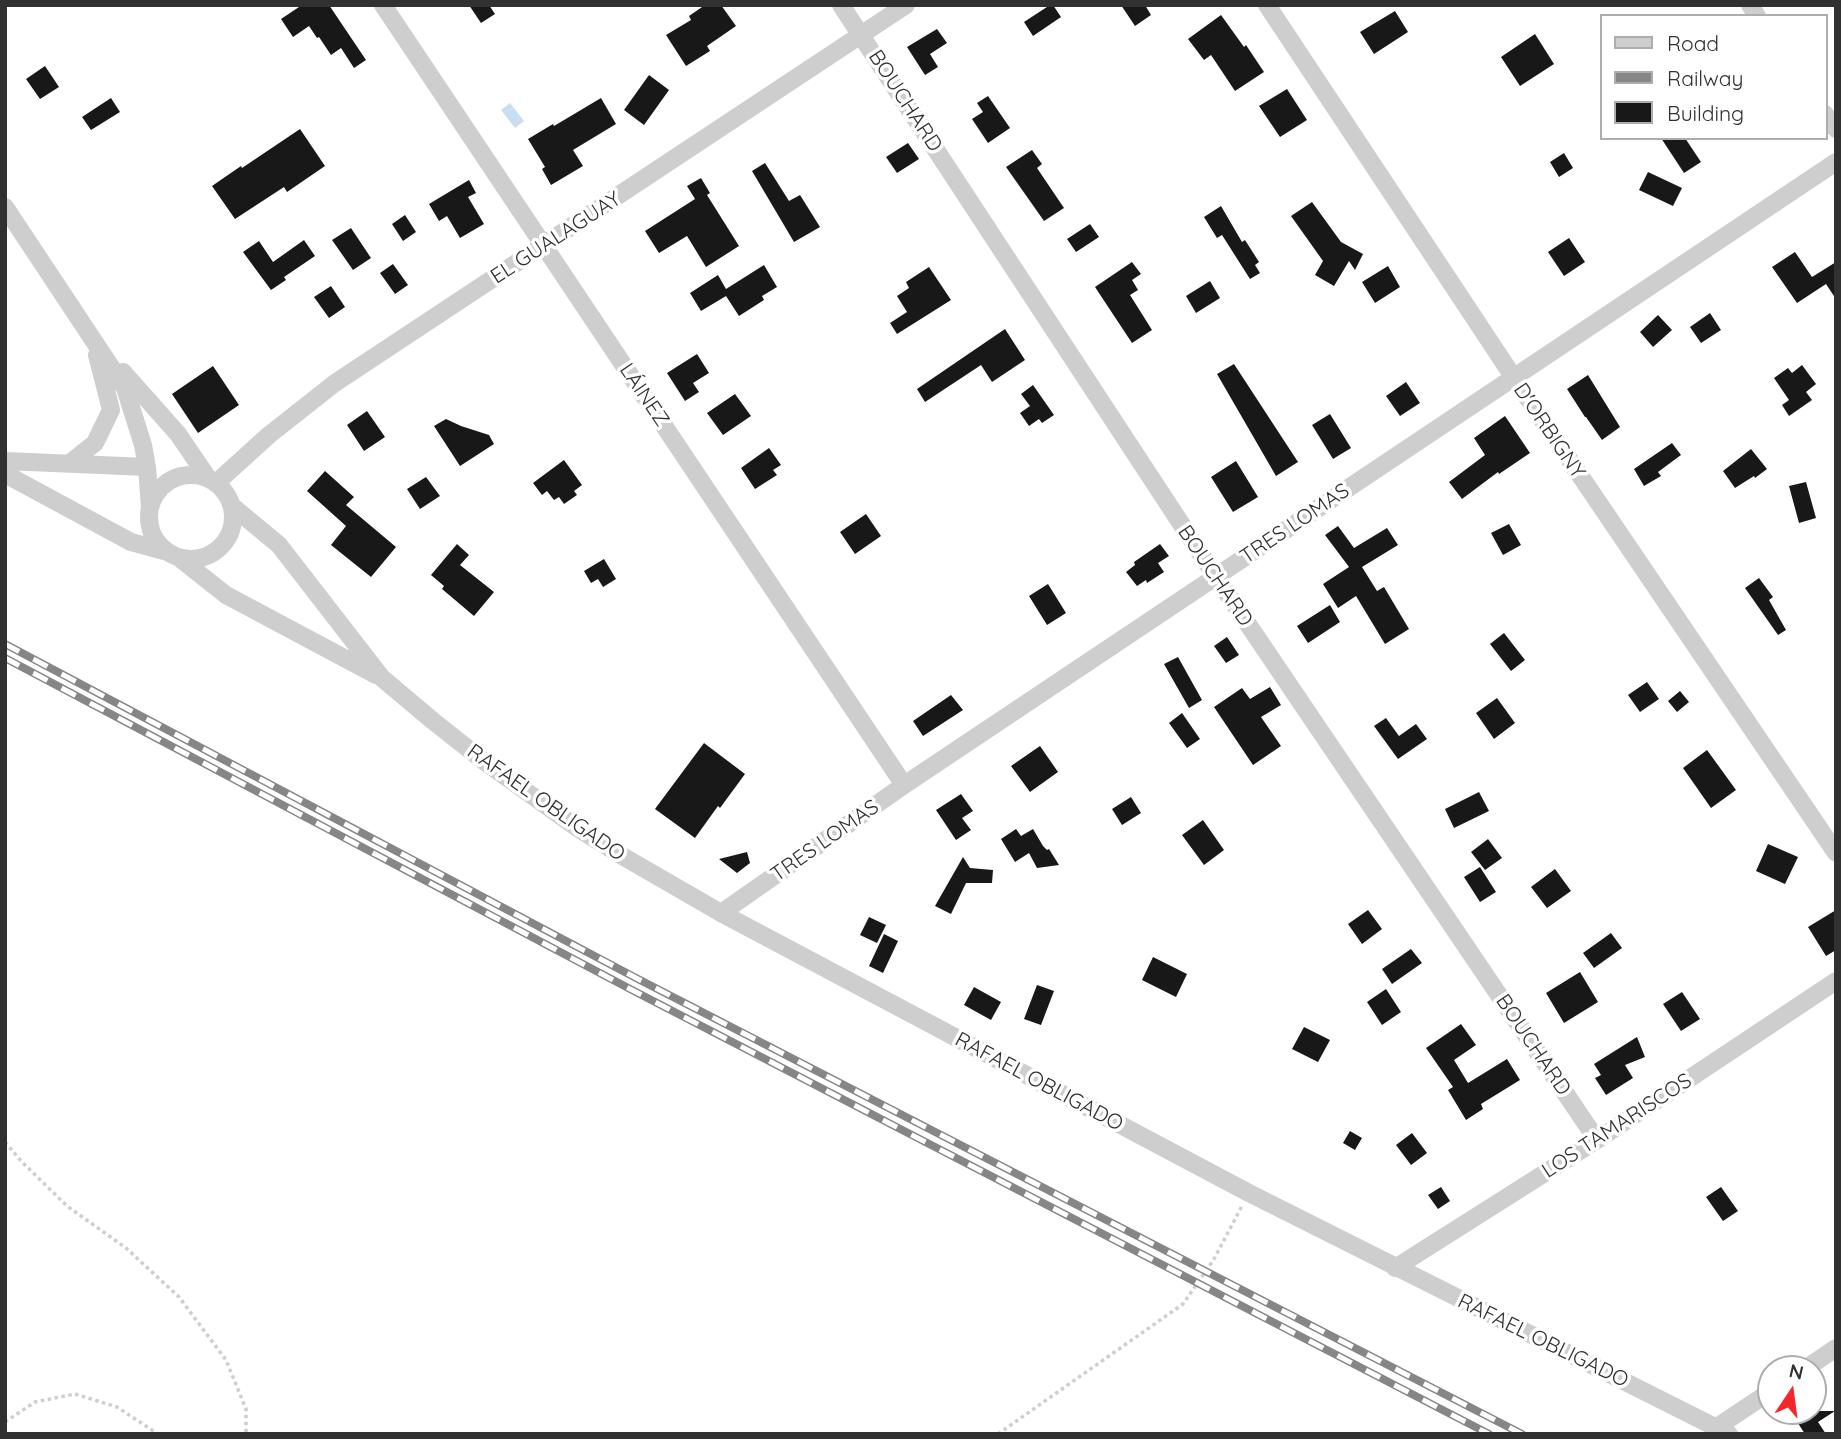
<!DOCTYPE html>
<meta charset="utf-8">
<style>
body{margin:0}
#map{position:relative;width:1841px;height:1439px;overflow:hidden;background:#fff;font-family:Quicksand,sans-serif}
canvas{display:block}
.frame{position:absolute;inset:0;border:7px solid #313131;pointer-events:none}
.legend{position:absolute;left:1600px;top:14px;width:228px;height:126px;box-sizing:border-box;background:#fff;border:2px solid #adadad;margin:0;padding:9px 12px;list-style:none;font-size:21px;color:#313131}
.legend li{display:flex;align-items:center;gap:14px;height:35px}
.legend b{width:35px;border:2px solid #adadad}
.north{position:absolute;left:1757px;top:1355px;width:70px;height:70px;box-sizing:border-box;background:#fff;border:2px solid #adadad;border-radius:50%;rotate:13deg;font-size:19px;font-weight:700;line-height:28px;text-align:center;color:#313131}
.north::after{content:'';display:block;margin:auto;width:24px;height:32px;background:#f42629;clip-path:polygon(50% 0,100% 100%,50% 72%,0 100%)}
</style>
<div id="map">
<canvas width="1841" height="1439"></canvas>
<div class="frame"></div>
<ul class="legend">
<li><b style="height:9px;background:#cecece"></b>Road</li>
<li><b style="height:9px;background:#868686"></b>Railway</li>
<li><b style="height:19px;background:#181818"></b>Building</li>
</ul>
<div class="north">N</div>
</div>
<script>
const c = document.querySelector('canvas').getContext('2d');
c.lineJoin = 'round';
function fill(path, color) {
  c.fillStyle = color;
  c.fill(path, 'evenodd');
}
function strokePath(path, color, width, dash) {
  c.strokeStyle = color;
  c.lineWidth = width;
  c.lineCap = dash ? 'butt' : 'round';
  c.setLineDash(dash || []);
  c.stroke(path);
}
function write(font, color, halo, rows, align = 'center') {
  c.font = font + ' Quicksand,sans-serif';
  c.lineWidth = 7;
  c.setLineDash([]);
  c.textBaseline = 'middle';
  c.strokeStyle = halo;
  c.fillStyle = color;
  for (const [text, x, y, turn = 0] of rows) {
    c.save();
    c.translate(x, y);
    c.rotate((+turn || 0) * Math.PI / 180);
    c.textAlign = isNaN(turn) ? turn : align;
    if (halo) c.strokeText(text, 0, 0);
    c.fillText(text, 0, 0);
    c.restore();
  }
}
fill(new Path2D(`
 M510 103 524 121 515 128 501 110Z`), '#c9def0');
fill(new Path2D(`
 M302 5H329L366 60 354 68 341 48 331 55 319 37 317 38 309 26 293 37 281 19Z
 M469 5H489L495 14 481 23Z
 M705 5H721L736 26 707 46 710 51 686 66 666 35 691 20 689 16Z
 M1050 5H1053L1061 17 1033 36 1024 22Z
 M1121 5H1145L1151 15 1135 26Z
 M1395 11 1408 32 1374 54 1360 32Z
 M1221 15 1244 47 1246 45 1264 72 1235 91 1211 55 1204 60 1188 39Z
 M937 29 947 43 930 54 938 67 925 75 907 47Z
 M1535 34 1554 64 1520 86 1501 57Z
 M45 66 59 87 40 99 26 79Z
 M649 75 669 90 644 125 624 110Z
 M1287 89 1307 120 1280 137 1259 106Z
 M988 96 1010 128 988 143 972 119 983 112 977 103Z
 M111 98 120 112 91 130 82 117Z
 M601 98 616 124 573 150 583 166 551 185 542 169 545 167 528 139 553 124 554 126Z
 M300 129 325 166 287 192 284 187 235 219 212 186 241 166 242 168Z
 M1661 138H1685L1701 162 1684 173Z
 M908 143 919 159 897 173 886 157Z
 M1032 150 1042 164 1037 168 1064 208 1044 221 1006 167Z
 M1564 153 1573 168 1559 177 1550 162Z
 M765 163 789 201 800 195 820 227 794 242 752 171Z
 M1648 172 1682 188 1673 206 1639 190Z
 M701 178 710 193 707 195 739 246 706 267 687 236 659 253 645 231 695 199 687 186Z
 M469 180 476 193 468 197 484 224 460 238 447 216 439 221 429 204Z
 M1312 202 1341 242 1363 254 1355 270 1349 261 1334 286 1315 275 1323 261 1291 216Z
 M1221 206 1242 242 1245 240 1259 262 1255 265 1260 273 1250 279 1222 235 1217 238 1204 217Z
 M405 215 416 232 403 241 392 224Z
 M1090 224 1099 237 1076 252 1067 239Z
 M351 228 371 258 353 270 332 240Z
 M1569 238 1585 262 1564 276 1548 252Z
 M304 240 315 256 284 277 286 280 271 290 243 252 259 241 273 262Z
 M1795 252 1812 277 1836 262V299L1826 284 1797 303 1772 267Z
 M1132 262 1141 274 1132 280 1138 290 1130 295 1152 330 1132 343 1095 287Z
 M393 264 408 285 395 294 380 273Z
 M764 265 777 287 762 296 764 300 739 316 726 296 701 311 690 293 718 275 726 289Z
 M1388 266 1400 287 1375 303 1362 282Z
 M929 267 951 300 897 334 890 323 907 312 897 296 909 288 906 282Z
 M1210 281 1220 298 1196 313 1186 296Z
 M331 286 345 307 329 318 314 297Z
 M1710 313 1721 330 1701 343 1690 327Z
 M1658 315 1672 330 1653 347 1640 332Z
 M1005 329 1025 360 992 382 981 365 925 402 917 389Z
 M697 354 709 373 693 383 699 392 685 401 667 373Z
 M1234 364 1298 462 1276 476 1217 374Z
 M1802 365 1816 384 1806 392 1812 400 1789 416 1782 405 1789 400 1774 378 1788 368 1792 373Z
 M213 366 239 405 198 433 172 394Z
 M1588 375 1620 427 1602 440 1586 417H1585L1567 389Z
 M1406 382 1420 403 1400 416 1386 396Z
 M1033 385 1054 415 1042 423 1039 419 1029 426 1020 413 1030 406 1021 394Z
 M735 394 751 416 723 435 707 413Z
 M367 411 385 437 364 451 347 425Z
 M1330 414 1351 448 1333 459 1312 425Z
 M1505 416 1530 453 1499 474 1498 472 1462 499 1449 482 1485 455 1474 438Z
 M446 419 461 426 489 435 494 444 460 466 434 426Z
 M1672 443 1681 455 1658 472 1661 476 1644 486 1634 469Z
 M769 448 781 465 773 470 777 475 755 489 741 468Z
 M1751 449 1767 469 1755 478 1754 476 1735 488 1723 471Z
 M564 460 582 485 574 491 577 495 564 504 559 497 554 500 547 491 542 495 533 483Z
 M1236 461 1258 497 1233 512 1211 477Z
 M325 471 354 497 346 505 396 547 371 577 331 545 346 526 307 491Z
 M426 477 440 496 420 509 407 489Z
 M1806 482 1816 518 1799 523 1789 486Z
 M866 514 881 536 855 554 840 532Z
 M1509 524 1521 545 1503 555 1491 533Z
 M1338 526 1354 548 1387 528 1398 545 1362 567 1377 591 1384 587 1409 629 1385 644 1356 596 1338 608 1323 584 1349 567 1325 535Z
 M457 544 469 555 460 565 494 592 474 616 442 589 444 586 431 575Z
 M1160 544 1169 556 1158 563 1164 572 1147 583 1146 580 1137 586 1126 572 1135 565 1134 562Z
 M604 559 616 579 603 587 598 579 591 583 584 571Z
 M1759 578 1773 597 1769 600 1786 630 1778 635 1745 588Z
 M1048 584 1066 613 1047 625 1029 596Z
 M1330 605 1340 622 1308 643 1297 626Z
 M1504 633 1525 660 1511 671 1490 644Z
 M1227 637 1239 655 1226 663 1214 646Z
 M1178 657 1202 700 1189 708 1164 664Z
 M1647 682 1659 699 1640 712 1628 695Z
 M1270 687 1281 705 1261 717 1281 746 1253 765 1214 707 1242 688 1250 699Z
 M1680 691 1689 702 1677 712 1668 701Z
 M951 695 963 710 923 736 913 721Z
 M1497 698 1515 723 1494 739 1476 713Z
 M1182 713 1200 739 1187 748 1169 723Z
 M1386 718 1399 736 1416 724 1427 739 1398 759 1374 726Z
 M704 743 745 774 720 808 718 806 695 838 655 809Z
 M1040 746 1058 772 1030 792 1011 766Z
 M1707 750 1736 790 1711 808 1683 768Z
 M1479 792 1489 811 1454 828 1445 809Z
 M961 794 973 811 962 818 971 830 956 840 936 810Z
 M1131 797 1141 813 1122 825 1112 809Z
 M1203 820 1224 850 1204 865 1182 835Z
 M1016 829 1021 836 1033 829 1043 846 1047 850 1049 849 1059 865 1037 868 1029 853 1015 862 1001 839Z
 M1488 839 1502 858 1485 870 1471 852Z
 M1768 844 1798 857 1785 884 1756 871Z
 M747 852 750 863 737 873 719 859Z
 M963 857 970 868 993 870 992 883H966L951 914 935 906Z
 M1480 867 1496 892 1480 902 1464 877Z
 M1555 869 1571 891 1547 908 1531 887Z
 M1368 910 1382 929 1362 944 1348 924Z
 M1836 910V950L1826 956 1808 927Z
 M869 917 886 925 877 943 860 935Z
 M1611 933 1622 948 1594 968 1583 953Z
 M884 934 898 941 883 973 869 966Z
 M1411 949 1422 963 1392 984 1382 969Z
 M1153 957 1187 974 1176 997 1142 980Z
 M1580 972 1598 1002 1564 1023 1546 993Z
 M1037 985 1054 991 1041 1025 1024 1019Z
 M974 987 1001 1002 991 1020 964 1005Z
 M1386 989 1401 1012 1382 1025 1367 1002Z
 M1682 992 1700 1019 1681 1031 1663 1004Z
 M1461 1024 1476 1045 1454 1060 1468 1083 1507 1059 1520 1080 1481 1104 1483 1109 1466 1120 1448 1090 1453 1087 1426 1048Z
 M1304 1027 1330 1040 1318 1062 1292 1049Z
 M1637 1037 1645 1057 1625 1065 1633 1078 1606 1095 1595 1078 1601 1075 1594 1064Z
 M1350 1131 1362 1138 1355 1150 1343 1143Z
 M1412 1133 1427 1153 1411 1165 1396 1145Z
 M1441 1187 1450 1201 1438 1209 1428 1195Z
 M1721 1187 1738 1211 1723 1221 1706 1197Z
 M1790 1411H1835L1818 1422 1826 1434H1805Z`), '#181818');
strokePath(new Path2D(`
 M5 1142 22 1162 67 1206 126 1248 179 1297 226 1360 246 1409V1434
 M5 1422 35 1402 75 1394 117 1407 158 1434
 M998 1434 1183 1304 1214 1259 1242 1206`), '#cecece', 3.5, [3.5, 3.5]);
strokePath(new Path2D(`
 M383 5 904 785
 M841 5 1216 577 1597 1140
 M1267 5 1514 378 1836 853
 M1750 5 1757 16
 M1825 114 1836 129
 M5 207 125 388 143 445 147 467 150 508
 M123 372 178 434 208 478
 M5 461 147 467
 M70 463 95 443 111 410 97 355
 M5 474 131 542 168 552
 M149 517a42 42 0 1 1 84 0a42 42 0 1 1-84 0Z
 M216 483 269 435 335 383 906 5
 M232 506 279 545 382 678 433 721 485 762 576 827 624 857 721 913 1249 1193 1729 1434
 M178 557 226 595 376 675
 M721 913 904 785 1836 162
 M1395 1268 1597 1140 1836 981
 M1805 1369 1836 1348
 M1717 1427 1771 1391`), '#cecece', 18);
const rail = new Path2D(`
 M5 644 638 979 1522 1434
 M5 658 632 990 1489 1434`);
strokePath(rail, '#868686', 8);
strokePath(rail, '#fff', 5, [16]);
write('21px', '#313131', '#fff', [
 ["BOUCHARD",905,101,57],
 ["EL GUALAGUAY",556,238,-33],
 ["LÁINEZ",644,395,56],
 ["D'ORBIGNY",1549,431,56],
 ["TRES LOMAS",1295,524,-34],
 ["BOUCHARD",1215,576,56],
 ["RAFAEL OBLIGADO",546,803,35],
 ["TRES LOMAS",825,841,-35],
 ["BOUCHARD",1533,1045,56],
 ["RAFAEL OBLIGADO",1039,1082,28],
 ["LOS TAMARISCOS",1617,1126,-33],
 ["RAFAEL OBLIGADO",1543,1341,26]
]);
</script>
